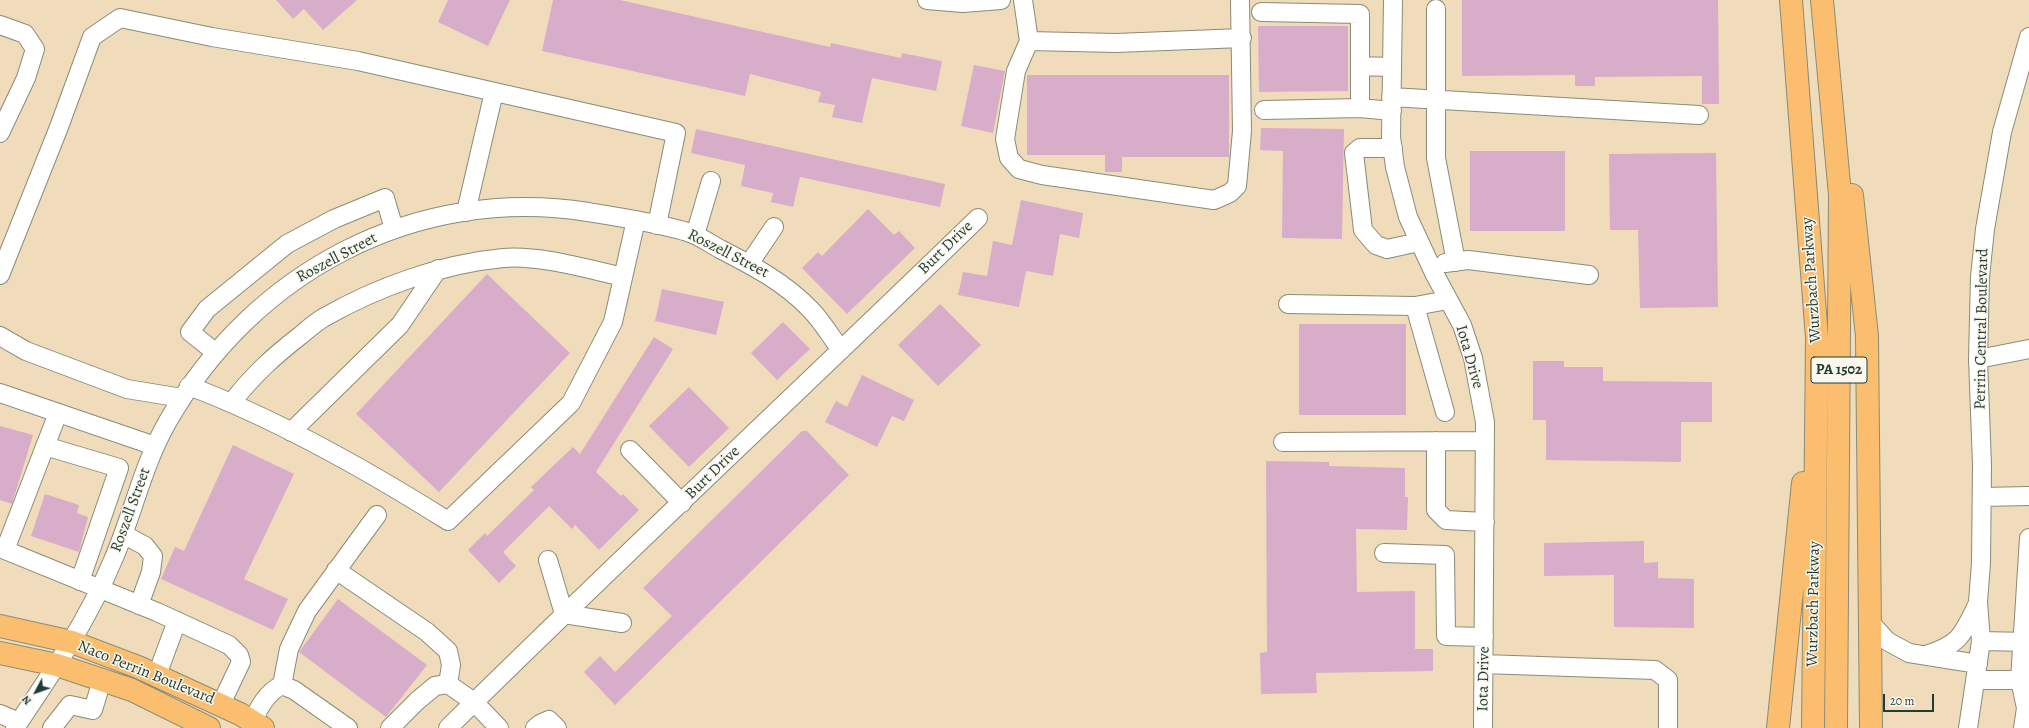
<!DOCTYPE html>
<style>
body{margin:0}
#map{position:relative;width:2029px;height:728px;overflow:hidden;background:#f0dcbb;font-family:Alegreya,serif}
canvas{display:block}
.north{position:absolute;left:16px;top:672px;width:40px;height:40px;-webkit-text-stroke:3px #fbf7ec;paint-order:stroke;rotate:229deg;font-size:11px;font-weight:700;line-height:16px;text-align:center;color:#1f3d34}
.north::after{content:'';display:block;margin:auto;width:14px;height:18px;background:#1f3d34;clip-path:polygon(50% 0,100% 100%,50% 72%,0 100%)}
.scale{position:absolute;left:1883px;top:694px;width:51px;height:18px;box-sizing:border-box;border:2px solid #1f3d34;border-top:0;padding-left:5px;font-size:12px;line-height:14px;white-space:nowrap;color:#1f3d34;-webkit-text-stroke:3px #fbf7ec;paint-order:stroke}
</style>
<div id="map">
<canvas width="2029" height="728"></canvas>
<div class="north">N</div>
<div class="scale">20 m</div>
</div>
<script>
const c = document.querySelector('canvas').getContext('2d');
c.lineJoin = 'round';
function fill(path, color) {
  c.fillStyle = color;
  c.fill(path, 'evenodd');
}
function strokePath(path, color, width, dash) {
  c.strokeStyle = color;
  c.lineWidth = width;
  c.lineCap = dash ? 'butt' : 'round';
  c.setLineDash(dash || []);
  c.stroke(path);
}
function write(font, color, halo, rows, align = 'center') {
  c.font = font + ' Alegreya,serif';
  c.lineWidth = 3;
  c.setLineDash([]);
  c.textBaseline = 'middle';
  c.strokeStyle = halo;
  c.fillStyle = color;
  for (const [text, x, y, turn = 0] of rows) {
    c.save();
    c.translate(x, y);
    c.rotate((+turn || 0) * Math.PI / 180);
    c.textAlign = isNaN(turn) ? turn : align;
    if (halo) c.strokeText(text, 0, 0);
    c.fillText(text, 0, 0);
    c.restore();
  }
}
fill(new Path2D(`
 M276 0H357L323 30 304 9 293 19Z
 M448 0H510L488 46 438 22Z
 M553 0H620L830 47 831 43 901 58 902 53 942 61 936 91 872 78 862 123 832 117 835 105 818 102 821 92 750 74 745 96 542 51Z
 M1462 0H1718L1719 104H1702V76L1595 77V86H1575V75L1462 76Z
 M1258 26H1348V91L1259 92Z
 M974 65 1005 71 993 133 961 126Z
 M1027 75H1229V157H1122V172H1105V155H1027Z
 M1261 128 1344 129 1342 239 1282 238 1283 151 1260 150Z
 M696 129 945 184 940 207 800 177 793 207 771 202 773 193 741 186 745 165 691 153Z
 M1470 151H1565V231H1470Z
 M1716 153 1718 307 1640 308 1638 230H1610L1609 154Z
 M1021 200 1083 213 1079 238 1060 234 1053 276 1026 271 1019 307 958 295 963 272 987 276 993 241 1012 245Z
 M868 209 894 235 899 231 915 248 847 314 802 268 818 252 822 256Z
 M487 274 570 353 439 492 356 414Z
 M662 289 724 302 716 335 655 321Z
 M940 304 981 345 938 386 898 345Z
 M783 322 810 349 777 380 751 353Z
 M1299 324H1406V415H1299Z
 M654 337 673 349 596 472 621 496 623 494 639 510 599 550 575 525 572 529 549 506 503 552 516 566 499 583 468 550 485 533 487 536 534 490 531 487 573 447 580 454Z
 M1533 361H1564V367H1603V381L1712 382V422H1681V462L1546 460V420H1533Z
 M862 375 914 400 904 421 892 416 877 447 825 422 836 401 847 407Z
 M689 387 729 428 689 467 649 426Z
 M0 426 33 435 12 504 0 500Z
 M802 431H807L849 475 615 705 584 672 600 656 615 672 672 616 643 588Z
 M233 445 294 474 244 579 288 599 273 630 161 579 175 547 184 551Z
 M1266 461 1329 462V466L1405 468V497H1408L1407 530 1356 529 1357 592 1415 591V649H1433V671L1316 673 1317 693 1261 694 1260 653 1267 652Z
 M45 494 79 505 77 513 88 517 79 552 31 536Z
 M1644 541V563L1658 562V578L1694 579V628L1614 627V575L1544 576V543Z
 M338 599 427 665 386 717 299 652Z`), '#d8adca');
const minor = new Path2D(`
 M927 0 963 3 1001 0
 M1023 0 1029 41
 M1240 0 1242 131 1237 186 1230 193 1214 200 1042 175 1019 169 1009 158 1005 139 1016 71 1029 41 1116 43 1242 38
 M1393 0 1391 137 1395 167 1408 217 1434 273 1462 325 1473 358 1485 422 1483 728
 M1436 9V158L1456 262
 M1261 12 1360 14V108
 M0 25 25 34 35 49 26 78 0 133
 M1360 66 1391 67
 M1391 97 1699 115
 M1264 110 1360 108 1392 111
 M1393 148H1360L1354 153 1363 230 1376 245 1387 249 1419 242
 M466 212 494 92
 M695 235 711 181
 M1445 263 1468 260 1589 275
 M749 264 774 227
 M0 275 59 127 92 37 120 18 212 37 358 61 676 133 657 225
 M1288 304 1415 306 1448 300
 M1415 306 1445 412
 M0 336 26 351 127 389 182 398
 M215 352 190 332 207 309 287 244 334 219 385 198 394 229
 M1978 359 2029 349
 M189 386C279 420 367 470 448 521L571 403 613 322 636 220
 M0 393 155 446
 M232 402C254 374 274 356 301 335 308 329 315 323 323 318 377 287 441 264 503 258 540 255 587 269 623 277
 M291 432 400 325 438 269
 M1436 441V510L1446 520 1485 522
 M1283 442 1485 441
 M45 446 119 468 80 581
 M630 450 682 503
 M1982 497 2029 496
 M123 534 145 546 153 556 151 572 139 605
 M0 548 157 612 229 645 239 655 241 662 221 704
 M5 550 58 413
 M1384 553 1445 555 1446 636 1484 637
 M548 560 564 614 622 623
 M336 570 427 632 448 651 451 665 448 684
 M1870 622 1887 641 1909 653 1978 664
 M1981 641 2029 642
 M1926 655C1960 644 1962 636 1977 605
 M1484 664 1655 670 1668 680V728
 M157 675 177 621
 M1975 680H2029
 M282 685 289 649 307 611 377 515
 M0 714 19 722
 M253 721C259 707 267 692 282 685L294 690 348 728
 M15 728C52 673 88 620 113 560 133 514 143 464 168 421 254 271 416 185 588 212 620 217 653 222 684 231 697 234 709 243 720 249 753 266 784 282 810 309 822 321 831 337 841 350
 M52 728 70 705 93 710 102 680
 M390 728 417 701 435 686 448 684 474 702 499 728
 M448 728C622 556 802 389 978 218
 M535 728 540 724 549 720 557 728
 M1968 728 1981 641 1978 602 1981 563 1982 465 1978 359 1980 277 1985 229 2002 132 2029 37
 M2023 728 2026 708 2020 680 2029 538`);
const major = new Path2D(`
 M0 626 72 642 138 667 240 714 263 728
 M0 653 57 665 132 690 209 728`);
const highway = new Path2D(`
 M1791 0 1817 338 1813 728
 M1822 0 1840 195 1836 728
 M1852 195 1867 336 1871 728
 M1778 728 1803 483`);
strokePath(minor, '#888c78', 20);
strokePath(major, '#888c78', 24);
strokePath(highway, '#888c78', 24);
strokePath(minor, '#fff', 18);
strokePath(major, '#fbbe6e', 22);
strokePath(highway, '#fbbe6e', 22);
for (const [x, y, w] of [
 [1839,370,56]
]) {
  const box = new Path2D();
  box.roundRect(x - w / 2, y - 13, w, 26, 3);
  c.fillStyle = '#fbf7ec';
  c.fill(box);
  strokePath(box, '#1f3d34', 1);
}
write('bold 15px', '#1f3d34', null, [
 ["PA 1502",1839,370]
]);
write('16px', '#1f3d34', '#fbf7ec', [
 ["Burt Drive",946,248,-44],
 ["Roszell Street",728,254,27],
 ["Roszell Street",337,258,-28],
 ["Wurzbach Parkway",1812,280,-94],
 ["Perrin Central Boulevard",1982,329,-89],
 ["Iota Drive",1469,357,74],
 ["Burt Drive",713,473,-44],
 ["Roszell Street",131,510,-70],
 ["Wurzbach Parkway",1814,604,-89],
 ["Naco Perrin Boulevard",146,673,22],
 ["Iota Drive",1484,679,-89]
]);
</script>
